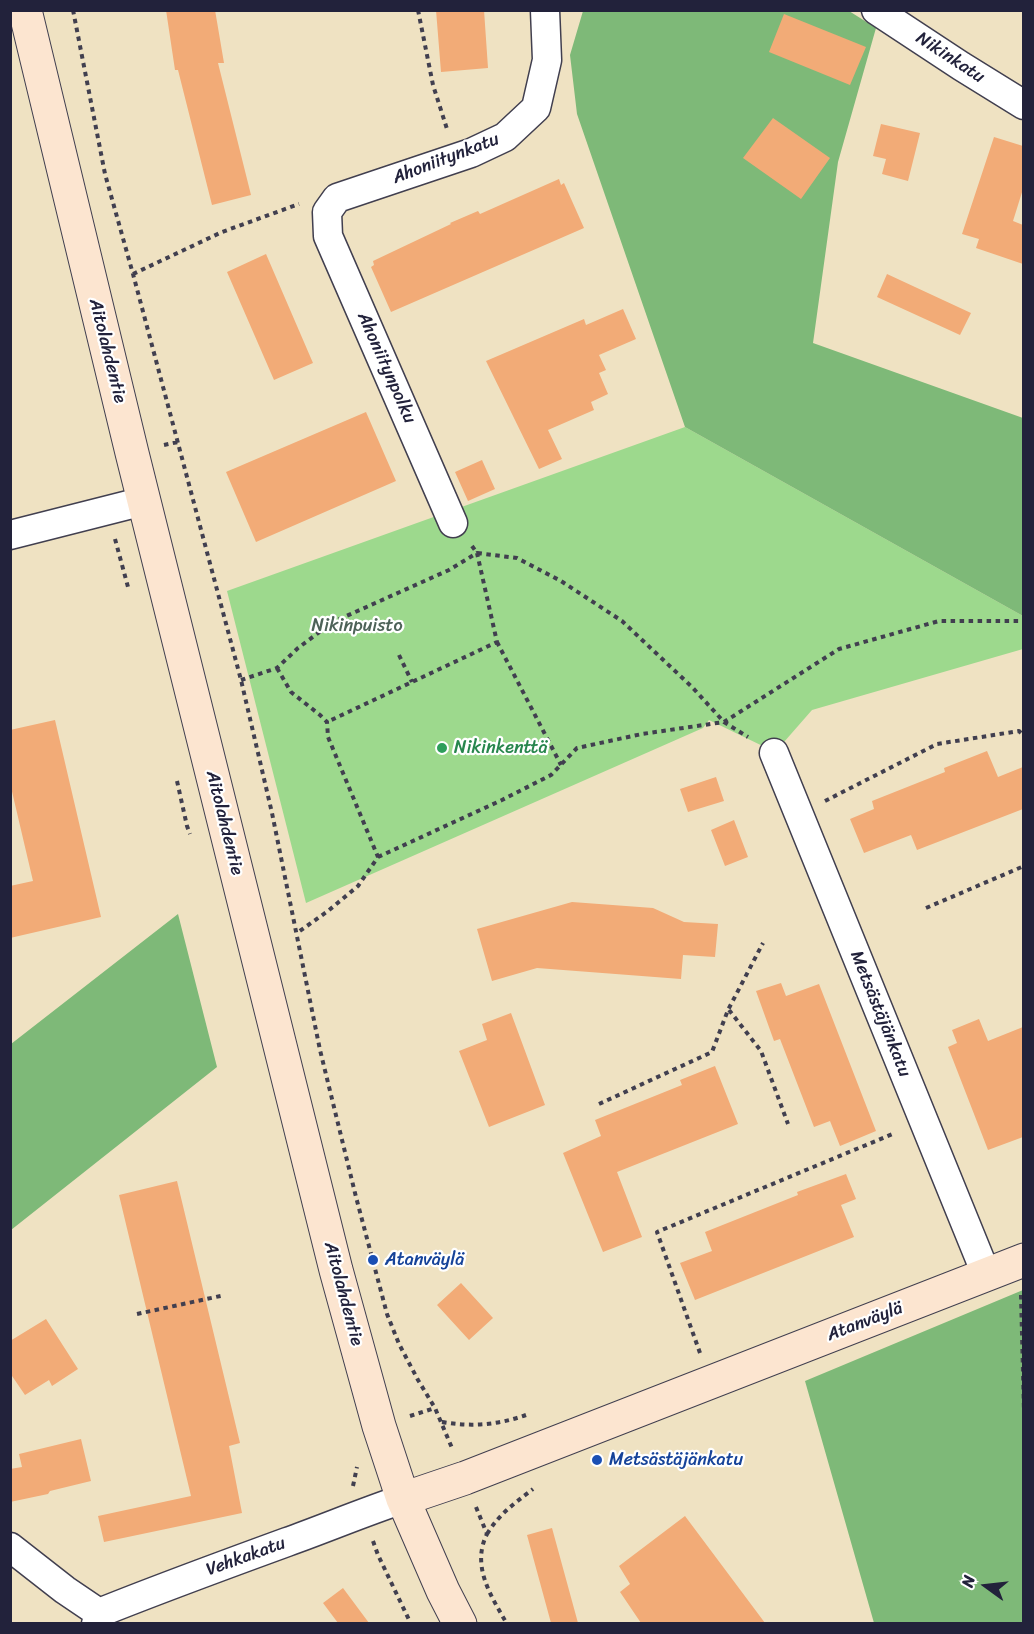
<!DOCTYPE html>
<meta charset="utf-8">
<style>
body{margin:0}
#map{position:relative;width:1034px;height:1634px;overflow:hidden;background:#efe2c2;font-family:Sriracha,sans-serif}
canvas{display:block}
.frame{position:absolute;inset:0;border:12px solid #22223b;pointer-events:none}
.north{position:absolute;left:956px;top:1556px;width:60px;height:60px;-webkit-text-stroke:4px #fff;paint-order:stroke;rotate:285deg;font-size:16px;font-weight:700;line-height:24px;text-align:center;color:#22223b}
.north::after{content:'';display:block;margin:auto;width:21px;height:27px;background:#22223b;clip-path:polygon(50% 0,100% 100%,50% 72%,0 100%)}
</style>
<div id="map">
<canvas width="1034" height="1634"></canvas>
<div class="frame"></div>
<div class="north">N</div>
</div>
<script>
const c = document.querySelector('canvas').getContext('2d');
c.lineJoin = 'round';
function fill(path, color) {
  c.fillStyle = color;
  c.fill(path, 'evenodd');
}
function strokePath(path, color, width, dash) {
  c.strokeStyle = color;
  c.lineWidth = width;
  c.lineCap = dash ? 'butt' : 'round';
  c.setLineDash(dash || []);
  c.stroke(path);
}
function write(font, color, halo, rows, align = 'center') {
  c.font = font + ' Sriracha,sans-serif';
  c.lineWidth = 4.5;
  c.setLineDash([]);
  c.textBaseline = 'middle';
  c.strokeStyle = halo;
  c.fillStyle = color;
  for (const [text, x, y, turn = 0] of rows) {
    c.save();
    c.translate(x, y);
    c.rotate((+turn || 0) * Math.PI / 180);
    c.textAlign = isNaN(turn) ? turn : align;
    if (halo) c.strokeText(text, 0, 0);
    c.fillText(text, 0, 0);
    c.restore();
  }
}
fill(new Path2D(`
 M685 427 1023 616V649L812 710 784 742 773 751 709 720 703 728 306 903 227 591Z`), '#9dd98d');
fill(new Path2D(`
 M583 11H849L876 28 838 162 813 343 1023 418V616L685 427 577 114 570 55Z
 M178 914 217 1067 11 1230V1044Z
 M1023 1290V1623H874L805 1381Z`), '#7eb978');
fill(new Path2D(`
 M166 10H215L224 63H218L251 195 212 205 178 70H175Z
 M436 10H484L488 68 441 72Z
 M784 14 866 47 850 85 769 52Z
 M773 118 830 158 801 199 743 158Z
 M881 124 920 133 908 181 882 174 886 159 873 156Z
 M994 137 1023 146V189L1013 221 1023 225V264L976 248 979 239 962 234Z
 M559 179 561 185 564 183 584 228 391 312 371 267 374 265 373 261 451 224 450 223 478 211 480 214Z
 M266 254 313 363 274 380 227 272Z
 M887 274 971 313 960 335 877 297Z
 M623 309 636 339 599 355 606 370 599 373 608 394 591 402 594 410 548 430 562 459 539 469 486 361 584 319 586 325Z
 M366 412 396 481 256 542 226 472Z
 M482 460 495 489 468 501 455 472Z
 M55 720 101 917 10 938V886L33 881 10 783V730Z
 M987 751 998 777 1023 767V809L917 850 911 835 864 853 850 819 874 809 872 801 945 772 944 768Z
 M716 777 724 801 688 812 680 789Z
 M734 820 748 857 725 866 711 830Z
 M572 902 653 908 684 922 718 924 715 957 683 955 681 979 537 968 492 981 477 929Z
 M781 983 786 996 819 984 876 1131 840 1146 830 1121 814 1127 780 1039 774 1041 756 991Z
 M511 1013 545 1105 489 1127 459 1051 487 1040 482 1024Z
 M979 1019 988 1041 1023 1027V1137L988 1150 948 1047 957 1043 952 1030Z
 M715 1066 738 1124 617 1172 642 1237 603 1252 563 1153 601 1136 595 1120 682 1085 680 1080Z
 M846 1174 856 1199 841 1205 854 1237 695 1300 680 1263 712 1251 705 1232 798 1195 797 1192Z
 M177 1181 240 1443 229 1446 242 1513 104 1542 98 1516 191 1496 119 1195Z
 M461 1283 493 1318 469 1340 437 1305Z
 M46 1319 78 1369 52 1386 49 1380 25 1395 10 1373V1341Z
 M81 1439 91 1481 50 1491 48 1494 10 1502V1469L22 1467 19 1454Z
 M685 1516 765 1623H641L620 1592 630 1584 619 1566Z
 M552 1528 578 1623H551L527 1535Z
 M343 1588 369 1623H338L323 1603Z`), '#f2ab77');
const street = new Path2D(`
 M876 10 961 66 1024 105
 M453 523 328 236 327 212 337 198 471 153 505 137 536 108 547 60 545 10
 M10 535 144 501
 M774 753 986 1274
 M10 1547 65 1590 99 1613
 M96 1624 99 1613C161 1588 224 1565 287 1542 326 1528 364 1512 403 1499`);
const secondary = new Path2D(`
 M25 10 132 453 336 1270 379 1426 403 1499 443 1591 460 1624
 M403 1499 465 1478 1024 1260`);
strokePath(street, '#413f4f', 31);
strokePath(secondary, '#413f4f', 35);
strokePath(new Path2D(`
 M73 10 105 174 133 274 241 680 272 813 320 1050 356 1197 387 1314 399 1344 418 1380 435 1408 452 1448
 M418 10 433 85 447 129
 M133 274 222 232 299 204
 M164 445 178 442
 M115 539 128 587
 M472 546 477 553 517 558 561 581 622 621 692 687 724 722 748 737
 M497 642 561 765
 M399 655 412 682
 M277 668 291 692 320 715 327 722 328 737 378 857 358 886 328 911 297 933
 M241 680 277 668 298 648 333 622 449 570 477 553 497 642 327 722
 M177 781 187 826 190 834
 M825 801 937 744 1019 731 1024 736
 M378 857 502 800 551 775 577 748 642 734 724 722 839 649 939 621H1024
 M926 908 1024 866
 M729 1010 761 1051 788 1124
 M599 1104 712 1052 728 1010 763 943
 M1021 1295 1024 1411
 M137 1314 225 1295
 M700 1353 657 1232 895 1133
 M410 1416 435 1408
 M442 1422C471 1427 498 1425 526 1415
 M353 1486 357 1467
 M476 1507 487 1534C471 1566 491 1596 507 1624
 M487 1534C499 1514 515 1503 533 1489
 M373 1541 378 1555 411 1624`), '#413f4f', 4, [4.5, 4.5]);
strokePath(street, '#fff', 28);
strokePath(secondary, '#fce5d0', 33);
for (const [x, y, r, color] of [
 [442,748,6,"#2e9e5b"],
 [373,1260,6,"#1a4fb4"],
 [597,1460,6,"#1a4fb4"]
]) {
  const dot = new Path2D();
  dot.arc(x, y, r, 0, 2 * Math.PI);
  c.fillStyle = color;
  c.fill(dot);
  strokePath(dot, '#fff', 2);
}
write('18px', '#22223b', '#fff', [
 ["Nikinkatu",950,58,33],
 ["Ahoniitynkatu",446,159,-21],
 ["Aitolahdentie",107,351,76],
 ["Ahoniitynpolku",386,368,66],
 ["Aitolahdentie",224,823,76],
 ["Metsästäjänkatu",880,1014,68],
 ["Aitolahdentie",343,1294,75],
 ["Atanväylä",865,1322,-21],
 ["Vehkakatu",246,1557,-20]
]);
write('18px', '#4d6258', '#fff', [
 ["Nikinpuisto",357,626]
]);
write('18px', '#27864d', '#fff', [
 ["Nikinkenttä",454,748]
], 'left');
write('18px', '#164399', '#fff', [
 ["Atanväylä",385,1260],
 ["Metsästäjänkatu",609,1460]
], 'left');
</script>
